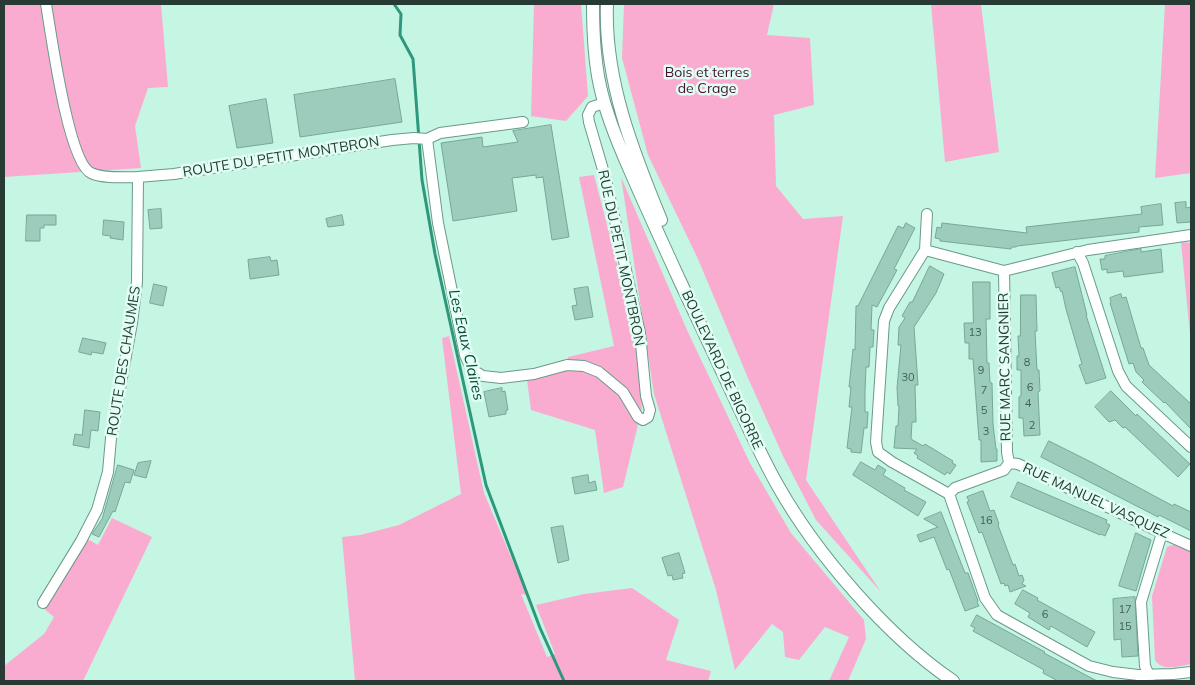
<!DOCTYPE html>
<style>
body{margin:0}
#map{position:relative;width:1195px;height:685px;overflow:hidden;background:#c4f6e3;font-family:Mulish,sans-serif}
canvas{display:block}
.frame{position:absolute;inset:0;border:5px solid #273b34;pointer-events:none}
</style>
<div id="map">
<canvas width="1195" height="685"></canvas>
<div class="frame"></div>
</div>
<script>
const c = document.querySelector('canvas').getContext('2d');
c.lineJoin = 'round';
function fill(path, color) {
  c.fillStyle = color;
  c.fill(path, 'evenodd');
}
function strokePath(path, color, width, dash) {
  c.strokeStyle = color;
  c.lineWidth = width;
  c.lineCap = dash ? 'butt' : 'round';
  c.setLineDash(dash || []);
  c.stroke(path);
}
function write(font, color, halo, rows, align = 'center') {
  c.font = font + ' Mulish,sans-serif';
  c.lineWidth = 5;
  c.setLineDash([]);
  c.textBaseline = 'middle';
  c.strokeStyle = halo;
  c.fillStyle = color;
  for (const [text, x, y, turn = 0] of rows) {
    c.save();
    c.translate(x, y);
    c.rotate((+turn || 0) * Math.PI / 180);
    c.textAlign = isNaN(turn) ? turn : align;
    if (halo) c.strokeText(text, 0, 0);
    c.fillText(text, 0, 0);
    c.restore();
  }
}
fill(new Path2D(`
 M4 4H161L168 87 148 88 135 126 141 168 4 177Z
 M534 4H581L588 96 566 121 531 116Z
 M624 4H774L767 35 810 38 814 105 774 115 776 186 803 219 843 216 806 480 881 592 816 520 783 456 748 378 698 259 648 155 622 58Z
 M931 4H981L999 152 945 162Z
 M1165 4H1191V173L1155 178Z
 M594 175 634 328 642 408 623 487 604 493 595 430 531 410 527 380 565 370 568 357 614 346 579 177Z
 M621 177 687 330 750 463 791 533 864 620 866 639 848 681H829L849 637 825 627 799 660 785 657 783 632 772 624 735 670 716 590 654 394Z
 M1181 242 1191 243V345Z
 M449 336 484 493 527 595 521 594 547 657 555 654 536 605 584 594 632 588 679 620 666 660 711 671 708 681H355L342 537 360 535 399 525 461 494 442 338Z
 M112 518 152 537 83 681H4V666L44 634 54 617 43 608 86 538 98 545Z
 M1175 544 1191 552V664C1180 666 1162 672 1155 660L1152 596 1167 547Z`), '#faacd0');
strokePath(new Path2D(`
 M394 4 401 14 400 35 413 59 422 180 435 254 486 485 540 628 564 681`), '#2f977b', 3);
const building = new Path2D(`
 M395 79 402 122 300 137 294 95Z
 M266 99 273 143 237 148 229 106Z
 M551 125 569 237 552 240 543 177 536 178V175L512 178 517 211 453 221 441 143 482 137 483 147 518 142 513 131Z
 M1186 202V208L1191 207V222L1177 223 1175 203Z
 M1161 204 1163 225 1139 227V232L1017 246 1016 247H1012L1011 249 940 241V239L935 238 937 227 941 228 942 223 1027 233 1026 227 1142 214 1141 207Z
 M161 209 162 228 150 229 148 210Z
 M27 215H56V225H44V228H40V241H26Z
 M342 215 344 225 328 227 326 219Z
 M104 220 124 222 123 240 110 238 111 236 103 235Z
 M906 223 915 228 894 269 897 270 877 307 872 305 871 330H874L873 347H870L869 367H866L865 391V412H868L867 428H864L861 453 851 452V449L847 448 852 407H849L851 387H849L853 349 855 350 856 306H858L898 226 903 228Z
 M1141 249V252L1161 249 1163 272 1124 277 1123 271 1107 273V269L1102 270 1100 259H1105V256Z
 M270 257 271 261 277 260 279 275 250 279 248 260Z
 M930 266 944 274 936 293 914 327 918 385H915L916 422H912L911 439 923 446 925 444 953 461 952 463 956 465 950 474 947 472 945 475 917 458 918 456 914 453 917 449 894 448 896 426H898L899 406H898L897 388 901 345H898L899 327 905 318 902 316 910 302H912Z
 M1075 267 1087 315H1086L1106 378 1086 384 1079 365 1082 364 1066 309 1062 291 1061 292 1059 287 1056 288 1052 273Z
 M973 282H990V319H986L987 363H989L990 383H992L993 424 996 449H997V461L981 462V440H979L973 359H969V343H965L964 323H973Z
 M154 284 167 287 163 306 150 303Z
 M588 287 593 317 575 320 572 306 577 305 574 289Z
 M1121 294 1122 298 1126 297 1141 348H1143L1149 365 1191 404V429L1165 402 1164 403 1142 382 1144 380 1136 372 1133 363 1129 364 1110 303 1111 302 1110 298Z
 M1021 295H1036L1037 331H1035L1037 370H1039L1040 391 1038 392 1040 435 1024 436 1023 418H1019V397L1021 396V370H1017V356H1019L1018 336H1020Z
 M83 338 106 343 103 354 92 352 91 355 79 352Z
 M502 388V392L505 391 508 410H506V414L489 417 484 392Z
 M1111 391 1136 416 1137 414 1190 464 1178 477 1125 427 1123 428 1115 420 1109 422 1095 407Z
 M85 410 100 412 98 431 91 430 89 448 73 445 75 434 82 435Z
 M1049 441 1093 463 1173 506 1174 504 1191 512V531L1159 515 1158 517 1041 457Z
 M151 461 146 478 134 475 138 463Z
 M861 462 875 470 878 465 886 470 883 475 905 488 904 490 926 502 918 516 853 475Z
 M118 465 134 470 130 483 125 482 115 512 113 511 99 537 92 534 102 519Z
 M588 475 589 483 595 481 597 490 575 494 572 478Z
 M1018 482 1107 520 1106 523 1110 525 1105 536 1101 534 1100 535 1011 497Z
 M983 491 990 511 994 510 999 524 998 525 1013 565 1015 564 1019 576 1022 575 1024 580 1022 584 1026 586 1010 592 1008 585 1005 586 1004 583 1001 584 982 532 979 533 967 502 969 501 967 497Z
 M941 512 965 573H968L978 601 977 602 979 606 965 611 949 569 947 570 934 537 920 542 917 535 938 527 924 519Z
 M563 526 569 560 558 563 551 528Z
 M1136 533 1151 540 1136 591 1119 586Z
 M679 553 685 573 682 574 683 578 673 580 672 575 668 576 662 558Z
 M1023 590 1038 598 1037 600 1095 632 1087 647 1051 626 1049 630 1028 617 1030 613 1015 604Z
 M1135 597 1138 656 1122 657 1121 639 1114 640 1113 599Z
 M977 615 1045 652 1044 653 1097 681H1058L1043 673 1044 670 973 631 975 628 971 626Z`);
fill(building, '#9ccdbc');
strokePath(building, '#77a796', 1);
const minor = new Path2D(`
 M427 139 438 223 465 355 470 366 476 372 483 376 501 378 534 374 567 365 584 366 599 372 623 392 638 417 643 420 648 417 650 410 646 396 640 333 606 180 589 122 588 115 592 107 604 103
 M427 139 440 133 523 122
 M138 177 174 174 392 140 414 138 427 139
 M927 214 925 250 889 308 884 321 876 442 878 452 892 462 949 494 985 598 997 615 1089 666 1113 672 1138 675 1173 674 1191 672
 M925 250 1004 271 1088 250 1191 235
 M1077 252 1083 263 1118 371 1126 386 1191 447
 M1004 271 1007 452 1009 463
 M949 494 955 488 1004 470 1009 463 1018 464 1162 533 1191 546
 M43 603 81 541 97 510 108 472 111 438 132 323 137 282 138 177C124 177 104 179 91 173 68 162 51 33 46 4
 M1150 678 1145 666 1141 602 1162 533`);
const major = new Path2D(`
 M593 4C593 31 594 59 600 86 606 114 617 141 629 168 645 205 662 242 679 279 698 320 717 360 736 401 749 429 762 458 778 486 817 555 888 637 953 681
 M607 4C604 79 633 152 661 220`);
strokePath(minor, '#6a9a89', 12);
strokePath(major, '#6a9a89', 14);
strokePath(minor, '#fff', 10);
strokePath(major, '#fff', 12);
write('11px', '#446056', null, [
 ["13",975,333],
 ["8",1027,363],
 ["9",981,371],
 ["30",908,378],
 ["6",1030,388],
 ["7",984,391],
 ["4",1028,404],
 ["5",984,411],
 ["2",1032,426],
 ["3",986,432],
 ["16",986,521],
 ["17",1125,610],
 ["6",1045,615],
 ["15",1125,627]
]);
write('14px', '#4b1031', '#e0fef3', [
 ["Bois et terres",707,73],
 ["de Crage",707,89]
]);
write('14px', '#273b34', '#e0fef3', [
 ["ROUTE DU PETIT MONTBRON",281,157,-9],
 ["RUE DU PETIT MONTBRON",621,258,78],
 ["ROUTE DES CHAUMES",124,361,-81],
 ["RUE MARC SANGNIER",1005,367,-91],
 ["BOULEVARD DE BIGORRE",722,370,65],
 ["RUE MANUEL VASQUEZ",1096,501,25]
]);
write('italic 15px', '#0a4536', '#e0fef3', [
 ["Les Eaux Claires",466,345,77]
]);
</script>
